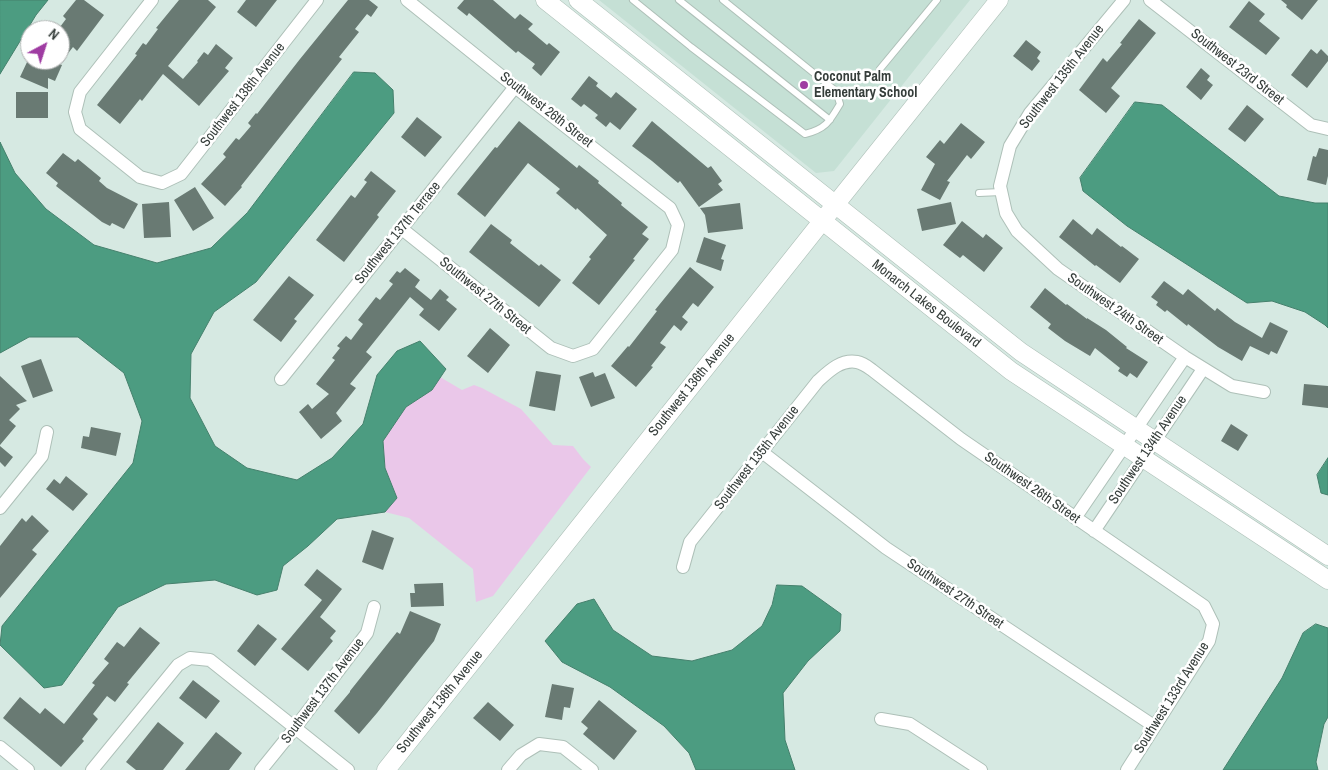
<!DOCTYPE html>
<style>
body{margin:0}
#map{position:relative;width:1328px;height:770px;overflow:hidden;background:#d6e9e2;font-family:"Archivo Narrow",sans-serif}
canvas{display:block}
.north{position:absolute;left:20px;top:20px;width:50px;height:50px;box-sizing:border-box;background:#fff;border:1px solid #afb2b1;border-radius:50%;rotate:40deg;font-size:14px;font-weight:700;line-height:20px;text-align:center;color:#363e3b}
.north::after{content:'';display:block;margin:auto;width:18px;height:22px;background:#9f3ca2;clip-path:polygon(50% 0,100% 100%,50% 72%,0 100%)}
</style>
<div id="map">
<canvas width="1328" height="770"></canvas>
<div class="north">N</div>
</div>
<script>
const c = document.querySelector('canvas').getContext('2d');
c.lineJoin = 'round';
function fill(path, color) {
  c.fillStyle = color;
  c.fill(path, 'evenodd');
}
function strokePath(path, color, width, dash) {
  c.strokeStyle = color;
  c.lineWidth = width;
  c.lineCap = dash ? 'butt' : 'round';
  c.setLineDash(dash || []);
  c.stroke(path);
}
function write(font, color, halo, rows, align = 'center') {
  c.font = font + ' "Archivo Narrow",sans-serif';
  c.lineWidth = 5;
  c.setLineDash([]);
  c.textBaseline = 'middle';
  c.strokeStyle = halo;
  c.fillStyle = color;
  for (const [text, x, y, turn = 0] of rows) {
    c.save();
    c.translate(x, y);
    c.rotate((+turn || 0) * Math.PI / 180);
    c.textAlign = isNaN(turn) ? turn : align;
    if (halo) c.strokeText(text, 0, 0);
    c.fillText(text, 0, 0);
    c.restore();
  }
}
fill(new Path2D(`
 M599 0H970L834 171 816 173Z`), '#c5e0d5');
fill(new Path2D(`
 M440 377 462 390 474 385 482 388 521 409 553 445 573 446 583 459 591 467 493 596 476 602 473 569 409 518 385 512 397 498 385 468 383 441 406 407 432 390Z`), '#eac7e9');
const water = new Path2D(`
 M0 0H48L36 15 0 74Z
 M354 72 375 73 393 90 394 113 256 282 214 312 191 354 190 398 215 446 247 468 297 480 332 458 363 424 377 375 397 351 420 341 446 369 432 390 406 407 383 441 385 468 397 498 385 512 337 519 308 546 283 566 277 590 257 595 215 580 166 584 118 607 62 685 44 688 0 645 2 626 133 463 142 421 124 373 78 337H29L0 353V142L15 173 46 209 94 245 157 263 211 248 247 213Z
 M1135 102 1162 105 1279 196 1315 203H1328V328L1325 325 1305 312 1272 301 1247 303 1127 226 1083 191 1080 178Z
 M1328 458V495L1321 493 1317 475Z
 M777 585 802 586 841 614 840 631 808 661 783 693 785 740 795 770H696L689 753 664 726 610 687 562 662 545 641 577 604 594 599 613 630 652 656 692 661 732 650 762 626 772 605Z
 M1316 624 1328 628V717L1324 724 1316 762 1318 770H1223L1282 678 1303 633Z`);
fill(water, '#4c9c81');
strokePath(water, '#45806c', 1);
fill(new Path2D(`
 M76 0H84L104 15 77 51 73 47 60 64V27L66 19 63 16Z
 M179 0H208L216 7 168 66 183 79 198 62 197 61 204 52 208 55 216 44 233 58 225 68 229 71 199 106 163 74 142 101 140 99 120 124 97 105 137 55 135 54 143 43 146 45 158 29 156 28Z
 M246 0H277L256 27 237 12Z
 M348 0H369L378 7 371 17 367 14 355 29 359 32 339 57 342 59 241 186 242 187 225 206 201 184 226 157 223 154 236 138 239 140 251 126 248 123 256 113 257 114 300 59Z
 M464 0H493L515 19 520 14 533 24 528 29 547 45 549 43 560 52 541 76 532 68 535 64 518 51 516 53 469 13 467 16 457 8Z
 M1281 0H1318L1302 20 1286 7 1287 5Z
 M1249 1 1265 14 1259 21 1280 38 1266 55 1229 27Z
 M1139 19 1156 33 1111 88 1120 96 1106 113 1079 90 1103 58 1107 62 1122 44 1120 43Z
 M1026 40 1041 52 1037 58 1040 61 1032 71 1013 56Z
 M1311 49 1317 54 1321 49 1328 56V61L1307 88 1291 75Z
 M28 60H49L62 65 55 81 48 78V89L20 77Z
 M1201 68 1210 76 1207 80 1213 85 1201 100 1186 87Z
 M589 76 598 83 596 86 611 98 616 92 637 109 620 130 610 122 606 127 595 118 598 115 584 104 581 107 571 99Z
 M16 92H48V118H16Z
 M1247 105 1264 119 1245 142 1228 129Z
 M417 117 442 137 425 157 401 137Z
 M519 121 577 168 579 165 599 181 598 183 622 203 621 205 648 227 642 234 649 239 633 259 635 260 599 305 572 283 591 259 589 257 607 235 577 208 576 210 556 193 560 189 528 163 485 217 457 194 495 147 497 148Z
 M652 121 708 168 711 166 722 181 718 184 723 190 699 207 680 181 678 183 652 161 632 146Z
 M961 123 985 142 971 159 967 155 947 181 950 182 940 200 921 190 935 164 926 157 940 140 944 144Z
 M1319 148 1328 150V176L1326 185 1307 180 1313 156 1316 157Z
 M63 153 75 162 78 159 101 178 99 181 107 188 138 204 124 229 112 223 110 226 102 222 56 186 58 183 46 173Z
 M371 171 396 191 377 215 379 217 344 262 316 240 351 195 355 198 367 182 364 180Z
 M195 187 214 218 193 231 174 200Z
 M169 202 171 237 144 238 142 204Z
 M951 202 956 224 922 231 917 209Z
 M740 203 743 229 708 233 705 215 700 208Z
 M1073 219 1092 235 1097 228 1121 247 1122 246 1139 259 1120 283 1096 265 1095 266 1059 237Z
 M962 221 983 238 986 234 1003 248 984 272 963 255 960 258 943 245Z
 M491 224 512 240 510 243 539 266 541 264 561 280 539 307 469 252Z
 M704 237 726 245 721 259 724 260 721 271 696 262Z
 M690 267 714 287 698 307 693 303 682 317 688 322 681 331 674 325 660 343 666 347 651 366 653 367 636 387 611 366 628 346 629 347 657 311 655 310Z
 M405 268 420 280 415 287 431 300 440 289 449 297 446 300 457 309 439 331 419 315 424 309 410 297 366 352 372 357 350 384 356 388 336 413 342 421 321 439 299 412 308 404 312 409 329 394 316 384 335 360 332 358 340 348 337 346 346 336 351 340 363 324 358 320 376 297 380 300 393 284 389 281 397 271 400 273Z
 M289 276 314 295 294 319 297 321 281 342 253 320Z
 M1164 281 1183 295 1188 289 1215 311 1217 308 1235 322 1262 338 1270 322 1288 331 1277 354 1271 351 1269 355 1250 346 1242 361 1218 347 1188 324 1187 326 1167 310 1165 312 1156 305 1158 302 1151 297Z
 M1045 288 1066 305 1067 304 1087 319V318L1106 330 1127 347 1126 348 1148 362 1137 378 1130 373 1127 377 1118 371 1120 368 1095 348 1090 356 1065 341 1048 328 1051 324 1030 307Z
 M490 328 510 345 488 373 467 356Z
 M41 359 53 391 33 398 21 366Z
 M536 371 561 375 555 411 529 406Z
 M593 372 595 377 605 373 615 398 591 407 579 377Z
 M0 376 27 401 16 405 20 409 9 420 16 426 0 445Z
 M1304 384 1328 386V408L1302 405Z
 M1231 424 1248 435 1238 451 1221 441Z
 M91 427 121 433 116 456 81 448 83 436 89 437Z
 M0 446 13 457 5 467 0 462Z
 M66 476 88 494 73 511 46 489 54 479 60 484Z
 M32 515 49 531 32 550 37 554 0 598V546L22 518 26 522Z
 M372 530 394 538 383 570 362 562Z
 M317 569 342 589 320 617 336 631 330 638 333 641 308 671 281 649 322 600 304 585Z
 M443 583 444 606 411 607 410 593H415L414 584Z
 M410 611 441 624 434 641 377 713 359 734 334 711 350 692V691L397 632 400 634Z
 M258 624 277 639 255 666 237 651Z
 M140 627 160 643 127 683 129 684 115 702 107 696 93 714 98 719 82 739 84 741 61 767 3 718 20 697 40 714 45 708 64 724 95 685 92 683 109 663 104 659 117 642 124 647Z
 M193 680 220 701 206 719 179 698Z
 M552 684 574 688 570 708 564 707 562 720 545 717Z
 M599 700 637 731 614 760 583 734 588 728 581 722Z
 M488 702 514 725 500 741 473 718Z
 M158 722 184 743 163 770H136L126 762Z
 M216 732 242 753 229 770H185Z`), '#697a73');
const lane = new Path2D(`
 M633 0 691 47 805 134C826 129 830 121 840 104L836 91 723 0
 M679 0 830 120
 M880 69 937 0
 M979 193 1001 192`);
const street = new Path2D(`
 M152 0 80 92 75 112 80 129 140 177 162 183 181 174 317 0
 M1124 0 1030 113 1010 146 1000 186 1006 213 1017 231 1058 269 1185 357 1232 386 1264 392
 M1150 0 1311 125 1328 129
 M402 229 551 348 573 356 593 349 672 250 678 225 670 208 515 87 407 0
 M281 379 515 87
 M762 452 886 548 1154 726
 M0 508 42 456 47 432
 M1075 518 1185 357
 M1094 531 1203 369
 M683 567 690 542 818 381C829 371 841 359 857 362 863 363 868 367 872 370L961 439 1204 606 1213 624 1209 641 1127 770
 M881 719 910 724 981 770
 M0 747 28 770
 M92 770 178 665 190 658 210 660 348 770
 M261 770 295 728 367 633 374 607
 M508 770 521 755 539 744 563 747 592 770`);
const secondary = new Path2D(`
 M545 0 1011 371 1328 580
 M578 0 1021 352 1328 556
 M386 770 835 205 999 0`);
strokePath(lane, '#aec0b8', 8);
strokePath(street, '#aec0b8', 14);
strokePath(secondary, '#aec0b8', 19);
strokePath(lane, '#fff', 6);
strokePath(street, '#fff', 12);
strokePath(secondary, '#fff', 18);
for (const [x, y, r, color] of [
 [804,85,5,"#9f3ca2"]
]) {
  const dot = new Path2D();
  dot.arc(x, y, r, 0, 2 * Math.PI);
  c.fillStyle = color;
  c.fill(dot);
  strokePath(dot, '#fff', 2);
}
write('14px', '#363e3b', '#fff', [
 ["Southwest 23rd Street",1237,67,38],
 ["Southwest 135th Avenue",1062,77,-52],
 ["Southwest 138th Avenue",243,95,-52],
 ["Southwest 26th Street",546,110,38],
 ["Southwest 137th Terrace",398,233,-51],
 ["Southwest 27th Street",485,296,39],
 ["Monarch Lakes Boulevard",926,304,38],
 ["Southwest 24th Street",1115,309,35],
 ["Southwest 136th Avenue",692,385,-51],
 ["Southwest 134th Avenue",1148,450,-56],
 ["Southwest 135th Avenue",757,458,-52],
 ["Southwest 26th Street",1032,488,35],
 ["Southwest 27th Street",955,594,34],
 ["Southwest 137th Avenue",323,691,-53],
 ["Southwest 133rd Avenue",1172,698,-58],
 ["Southwest 136th Avenue",440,702,-51]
]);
write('bold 14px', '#363e3b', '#fff', [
 ["Coconut Palm",814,77],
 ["Elementary School",814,93]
], 'left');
</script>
